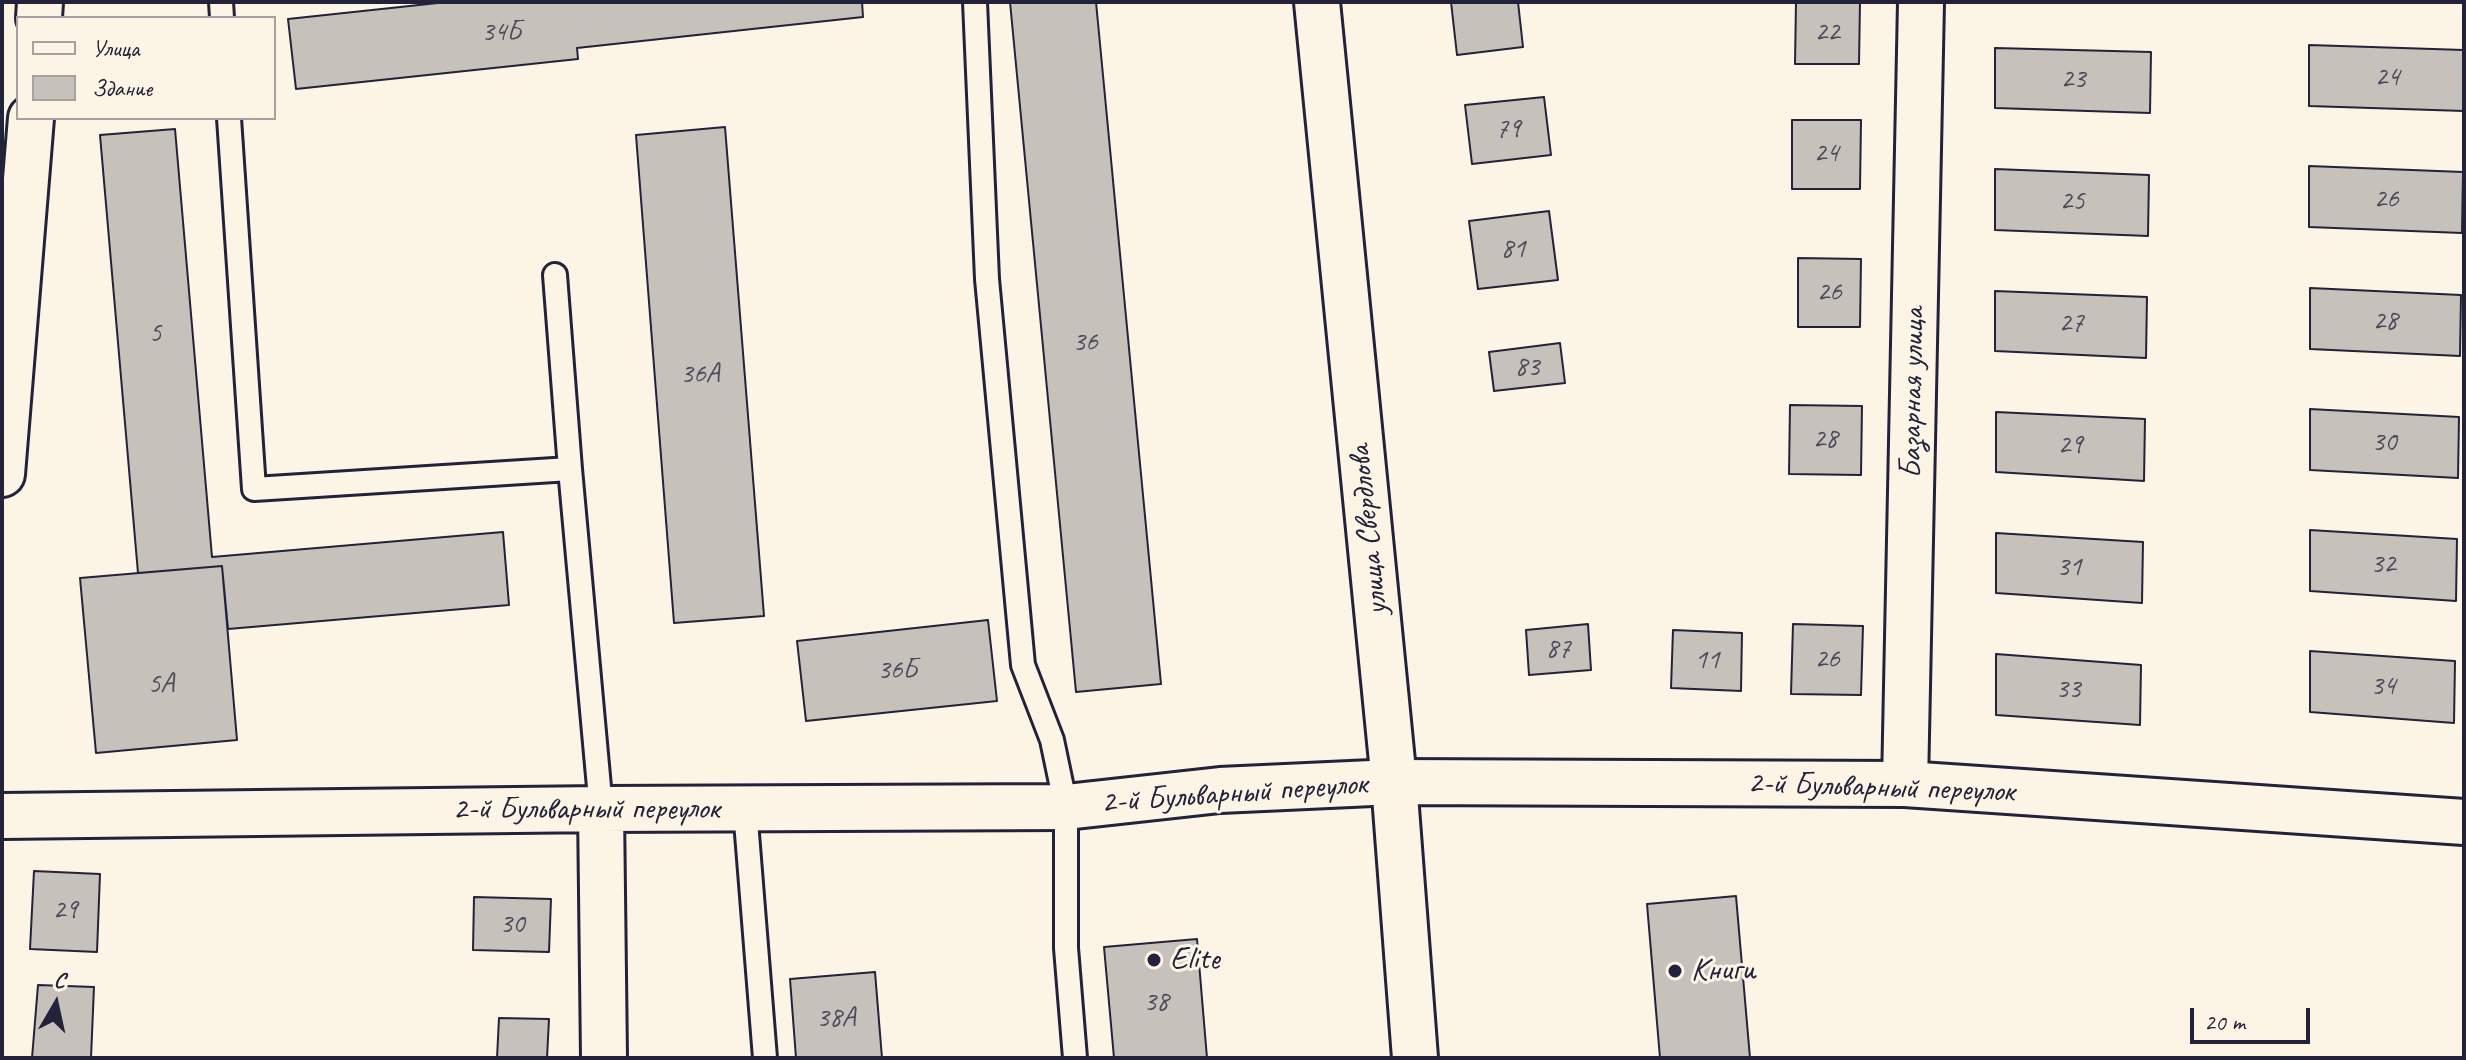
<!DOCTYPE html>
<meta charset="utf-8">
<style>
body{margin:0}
#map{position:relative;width:2466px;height:1060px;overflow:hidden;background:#fcf5e5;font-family:Caveat,sans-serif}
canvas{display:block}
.frame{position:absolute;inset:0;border:4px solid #22223b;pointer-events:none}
.legend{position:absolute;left:16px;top:16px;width:260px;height:104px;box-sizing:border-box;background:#fcf5e5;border:2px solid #a5a1a1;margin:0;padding:10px 14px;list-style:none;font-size:24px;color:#22223b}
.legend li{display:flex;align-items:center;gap:16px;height:40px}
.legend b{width:40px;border:2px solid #a5a1a1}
.north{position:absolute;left:16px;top:964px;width:80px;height:80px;-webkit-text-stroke:6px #fcf5e5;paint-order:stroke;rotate:9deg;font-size:22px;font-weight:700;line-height:32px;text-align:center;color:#22223b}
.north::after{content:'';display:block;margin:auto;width:28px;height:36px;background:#22223b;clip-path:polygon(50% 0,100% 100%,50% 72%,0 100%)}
.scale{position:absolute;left:2190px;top:1008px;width:120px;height:36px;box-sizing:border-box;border:4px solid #22223b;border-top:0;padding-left:10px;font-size:24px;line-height:28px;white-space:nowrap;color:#22223b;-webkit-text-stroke:6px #fcf5e5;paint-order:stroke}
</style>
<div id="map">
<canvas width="2466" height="1060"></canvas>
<div class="frame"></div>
<ul class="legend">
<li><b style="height:10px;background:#fcf5e5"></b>Улица</li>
<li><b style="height:22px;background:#c6c1bb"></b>Здание</li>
</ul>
<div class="north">С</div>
<div class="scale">20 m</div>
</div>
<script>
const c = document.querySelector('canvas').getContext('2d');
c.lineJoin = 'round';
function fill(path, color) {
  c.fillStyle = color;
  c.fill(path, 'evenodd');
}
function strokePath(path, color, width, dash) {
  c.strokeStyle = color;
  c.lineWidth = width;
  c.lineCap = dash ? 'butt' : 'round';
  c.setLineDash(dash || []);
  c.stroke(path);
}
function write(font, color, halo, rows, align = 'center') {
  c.font = font + ' Caveat,sans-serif';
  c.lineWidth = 6;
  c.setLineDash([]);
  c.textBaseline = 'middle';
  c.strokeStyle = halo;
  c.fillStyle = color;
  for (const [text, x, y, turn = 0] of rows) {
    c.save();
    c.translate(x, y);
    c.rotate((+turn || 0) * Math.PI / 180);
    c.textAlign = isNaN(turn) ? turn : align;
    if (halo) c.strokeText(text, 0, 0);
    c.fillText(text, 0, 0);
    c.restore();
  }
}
const building = new Path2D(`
 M447 2H862L863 17 577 48 578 59 296 89 288 19Z
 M1010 2H1096L1161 684 1076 692Z
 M1451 2H1518L1523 47 1457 55Z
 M1796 2H1860L1859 64H1795Z
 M2309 45 2464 50V111L2309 106Z
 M1995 48 2151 52 2150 113 1995 108Z
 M1544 97 1551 155 1472 164 1465 105Z
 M1792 120H1861L1860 189H1792Z
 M725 127 764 616 674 623 636 135Z
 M175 129 212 557 503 532 509 605 228 629 222 566 138 573 100 135Z
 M2309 166 2463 172 2462 233 2309 227Z
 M1995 169 2149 175 2148 236 1995 230Z
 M1549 211 1558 280 1478 289 1469 221Z
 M1798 258 1861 259 1860 327H1798Z
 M2310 288 2461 295 2460 356 2310 349Z
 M1995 291 2147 297 2146 358 1995 351Z
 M1560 343 1565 383 1494 391 1489 352Z
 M1790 405 1862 406 1861 475 1789 474Z
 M2310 409 2459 417 2458 478 2310 470Z
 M1996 412 2145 419 2144 481 1996 472Z
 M2310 530 2457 539 2456 601 2310 591Z
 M1996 533 2143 542 2142 603 1996 593Z
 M222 566 237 740 96 753 80 578Z
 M988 620 997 701 806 721 797 641Z
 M1588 624 1591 670 1529 675 1526 630Z
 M1793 624 1863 626 1861 695 1791 694Z
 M1673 630 1742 633 1741 691 1671 688Z
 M2310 651 2455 661 2454 723 2310 712Z
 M1996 654 2141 665 2140 725 1996 715Z
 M34 871 100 874 97 952 30 949Z
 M1736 896 1750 1058H1660L1647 904Z
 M474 897 551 899 549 952 473 950Z
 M1197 939 1207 1058H1114L1104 947Z
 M875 972 882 1058H796L790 979Z
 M38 985 94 987 91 1058H32Z
 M499 1018 549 1019 547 1058H497Z`);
fill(building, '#c6c1bb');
strokePath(building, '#22223b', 2);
const service = new Path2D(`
 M221 2 222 18
 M975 2 987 279 1023 665 1052 740 1066 807V948L1075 1058
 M229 118 254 489 570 469 601 809
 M555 275 570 469
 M745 809 765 1058`);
const minor = new Path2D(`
 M39 18 40 2
 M2 474 31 118
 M1905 784 1921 2
 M601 809 604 1058
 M2 816 601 809 1066 807 1220 790 1394 782 1905 784 2464 822`);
const secondary = new Path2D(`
 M1317 2 1394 782 1415 1058`);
strokePath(service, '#22223b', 28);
strokePath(minor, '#22223b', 50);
strokePath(secondary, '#22223b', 50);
strokePath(service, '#fcf5e5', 22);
strokePath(minor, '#fcf5e5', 44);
strokePath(secondary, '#fcf5e5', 44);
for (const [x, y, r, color] of [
 [1154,960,8,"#22223b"],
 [1675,971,8,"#22223b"]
]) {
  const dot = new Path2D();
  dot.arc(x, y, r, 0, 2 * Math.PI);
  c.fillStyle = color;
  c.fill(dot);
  strokePath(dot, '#fcf5e5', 3);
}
write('28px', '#4b4a5b', null, [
 ["34Б",501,33],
 ["22",1827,33],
 ["24",2387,78],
 ["23",2073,80],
 ["79",1508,130],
 ["24",1826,154],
 ["26",2386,200],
 ["25",2072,202],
 ["81",1513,250],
 ["26",1829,293],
 ["28",2385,322],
 ["27",2071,324],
 ["5",155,334],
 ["36",1085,343],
 ["83",1527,368],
 ["36А",700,375],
 ["28",1825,440],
 ["30",2384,443],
 ["29",2070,446],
 ["32",2383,565],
 ["31",2069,568],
 ["87",1558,650],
 ["26",1827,660],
 ["11",1707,661],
 ["36Б",897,671],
 ["5А",161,685],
 ["34",2383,687],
 ["33",2068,690],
 ["29",65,911],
 ["30",512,925],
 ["38",1156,1003],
 ["38А",836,1019]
]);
write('32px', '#22223b', '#fcf5e5', [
 ["Базарная улица",1913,393,-89],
 ["улица Свердлова",1369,530,-96],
 ["2-й Бульварный переулок",1881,788,2],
 ["2-й Бульварный переулок",1234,794,-4],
 ["2-й Бульварный переулок",586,810]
]);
write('32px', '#22223b', '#fcf5e5', [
 ["Elite",1170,960],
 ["Книги",1691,971]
], 'left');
</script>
